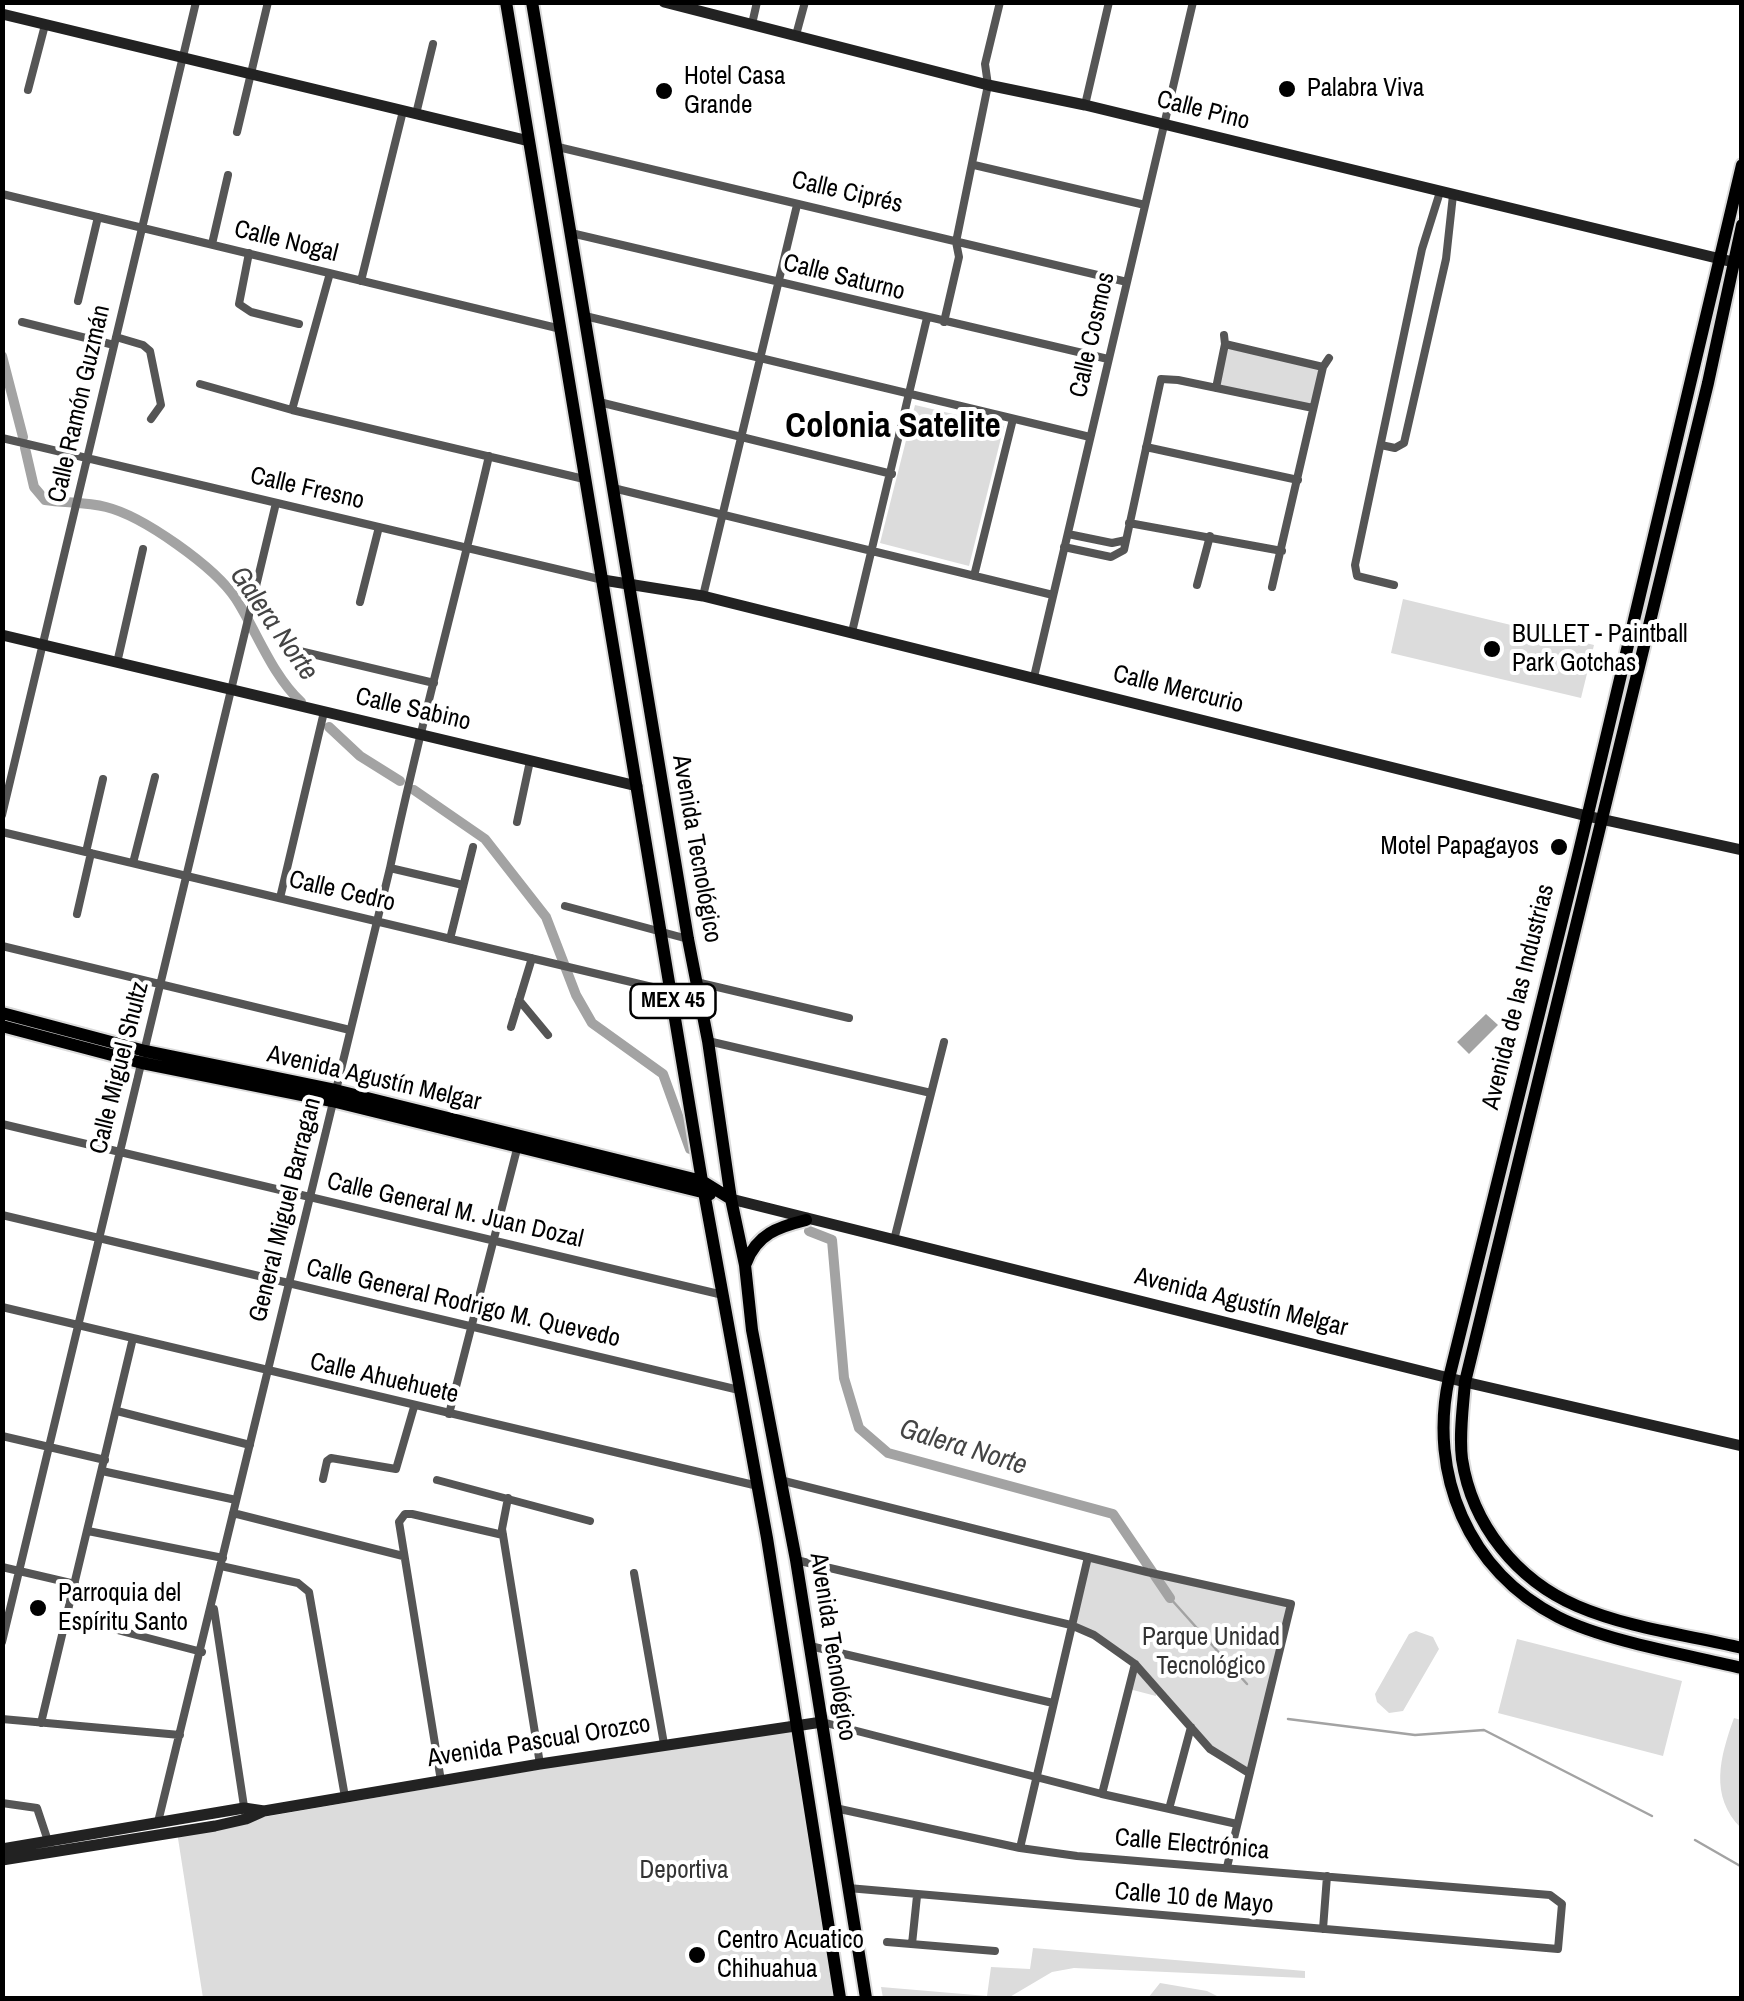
<!DOCTYPE html>
<meta charset="utf-8">
<style>
body{margin:0}
#map{position:relative;width:1744px;height:2001px;overflow:hidden;background:#fff;font-family:"Archivo Narrow",sans-serif}
canvas{display:block}
.frame{position:absolute;inset:0;border:5px solid #000;pointer-events:none}
</style>
<div id="map">
<canvas width="1744" height="2001"></canvas>
<div class="frame"></div>
</div>
<script>
const c = document.querySelector('canvas').getContext('2d');
c.lineJoin = 'round';
function fill(path, color) {
  c.fillStyle = color;
  c.fill(path, 'evenodd');
}
function strokePath(path, color, width, dash) {
  c.strokeStyle = color;
  c.lineWidth = width;
  c.lineCap = dash ? 'butt' : 'round';
  c.setLineDash(dash || []);
  c.stroke(path);
}
function write(font, color, halo, rows, align = 'center') {
  c.font = font + ' "Archivo Narrow",sans-serif';
  c.lineWidth = 8;
  c.setLineDash([]);
  c.textBaseline = 'middle';
  c.strokeStyle = halo;
  c.fillStyle = color;
  for (const [text, x, y, turn = 0] of rows) {
    c.save();
    c.translate(x, y);
    c.rotate((+turn || 0) * Math.PI / 180);
    c.textAlign = isNaN(turn) ? turn : align;
    if (halo) c.strokeText(text, 0, 0);
    c.fillText(text, 0, 0);
    c.restore();
  }
}
fill(new Path2D(`
 M1225 344 1323 367 1313 408 1216 388Z
 M915 405 1004 426 969 566 880 543Z
 M1403 599 1594 645 1581 698 1391 653Z
 M1090 1560 1292 1605 1247 1776 1210 1752 1156 1691V1696L1129 1689 1134 1669 1111 1647 1072 1624Z
 M1416 1631 1433 1637 1439 1649 1403 1711 1389 1713 1377 1702 1375 1694 1409 1634Z
 M1517 1639 1682 1681 1663 1756 1498 1713Z
 M1734 1718 1741 1720V1828C1709 1796 1720 1757 1734 1718Z
 M796 1725 841 1998H203L177 1832Z
 M1033 1948 1305 1971V1978L1074 1968 1052 1972 1008 1998H883L881 1987 987 1996 991 1967 1030 1969Z
 M1160 1983 1207 1991 1221 1998H1148Z`), '#dcdcdc');
fill(new Path2D(`
 M1486 1014 1498 1025 1469 1054 1457 1042Z`), '#a3a3a3');
strokePath(new Path2D(`
 M1170 1598 1247 1684
 M1288 1719 1415 1735 1484 1730 1652 1816
 M1695 1840 1742 1867`), '#a3a3a3', 2.5);
strokePath(new Path2D(`
 M2 356 23 437
 M25 448 34 487 45 500C64 503 86 502 106 507 143 516 215 567 236 599 257 632 272 675 301 702
 M329 727 360 756 400 781
 M414 790 485 839 546 917 576 995 592 1023 663 1074 690 1149
 M809 1231 832 1240 844 1378 859 1428 888 1453 1113 1514 1170 1598`), '#a3a3a3', 10);
const primary = new Path2D(`
 M506 2 702 1181 767 1538 840 1998
 M532 2 688 939 708 1041 731 1199 745 1265 752 1330 796 1560 866 1998
 M1742 165 1577 860 1449 1378C1428 1474 1468 1571 1558 1617 1605 1641 1688 1655 1742 1668
 M1742 225 1708 383 1465 1382C1463 1408 1459 1434 1462 1459 1472 1525 1517 1580 1577 1606 1628 1628 1687 1635 1742 1648
 M2 1013 145 1051 335 1090 702 1181 731 1199
 M2 1026 142 1063 332 1101 710 1194
 M746 1263C757 1234 778 1227 806 1220`);
strokePath(primary, '#dbdbdb', 16);
strokePath(new Path2D(`
 M752 24 757 2
 M796 35 805 2
 M28 90 45 25
 M1085 105 1109 2
 M416 114 433 44
 M237 132 268 2
 M558 147 1127 282
 M974 165 1145 205
 M2 194 561 329
 M571 233 1108 359
 M212 244 228 175
 M249 253 239 304 251 312 299 324
 M361 281 403 111
 M78 301 98 217
 M585 316 1090 437
 M22 322 114 345
 M944 322 959 257 956 242 988 85 985 64 1000 2
 M116 337 143 345 150 351 161 405 151 419
 M1225 344 1323 367
 M200 384 292 410 584 479
 M1216 388 1225 344 1224 335
 M599 402 892 474
 M292 410 330 273
 M2 438 603 580
 M1381 445 1395 448 1404 443 1446 259 1453 195
 M1146 447 1298 480
 M613 488 1053 595
 M1129 523 1282 551
 M1068 534 1112 543 1126 540
 M1064 547 1111 557 1124 550 1161 379 1178 380 1313 408
 M974 576 1013 419
 M1197 585 1210 536
 M1394 585 1357 576 1355 565 1422 249 1440 192
 M1272 587 1323 367 1329 358
 M703 596 797 205
 M360 602 379 527
 M852 632 927 318
 M287 648 434 683
 M117 663 143 549
 M1034 677 1193 2
 M2 815 196 2
 M517 822 530 761
 M2 832 669 991
 M86 852 103 779
 M133 863 155 777
 M390 868 463 885
 M280 898 324 712
 M565 906 688 939
 M77 914 91 853
 M450 939 473 847
 M2 946 350 1030
 M696 982 849 1018
 M519 1000 548 1035
 M511 1027 532 958
 M708 1041 931 1093
 M2 1124 723 1295
 M2 1215 739 1390
 M894 1240 944 1042
 M2 1307 758 1486
 M117 1411 250 1445
 M449 1414 517 1149
 M2 1436 105 1460
 M102 1471 236 1500
 M323 1479 327 1461 331 1458 396 1469 414 1407
 M437 1480 590 1521
 M780 1480 1147 1572 1291 1604 1227 1867
 M508 1498 502 1529 540 1764
 M233 1513 403 1556
 M88 1531 223 1558
 M796 1560 1071 1625 1094 1635 1135 1664 1210 1749 1249 1773
 M221 1566 298 1583 309 1592 345 1797
 M2 1567 75 1584
 M634 1573 664 1744
 M214 1609 245 1813
 M67 1617 202 1652
 M2 1642 276 503
 M810 1646 1053 1703
 M2 1719 180 1735
 M822 1722 1102 1794 1237 1824
 M41 1723 133 1338
 M441 1781 399 1522 405 1514H412L503 1535
 M1102 1794 1135 1664
 M2 1803 37 1808 48 1841
 M835 1808 1020 1848 1077 1856 1550 1895 1562 1904 1558 1949 848 1888
 M1169 1809 1191 1727
 M158 1822 390 868C419 730 457 594 489 456
 M1020 1848 1088 1557
 M1323 1929 1327 1876
 M887 1942 995 1951
 M912 1944 917 1896`), '#555', 8);
strokePath(new Path2D(`
 M664 2 988 85 1085 105 1733 262
 M2 14 529 141
 M603 580 703 596 1587 816 1742 850
 M2 635 637 786
 M731 1199 1465 1382 1742 1446
 M2 1849 244 1808 264 1811
 M2 1860 215 1826 246 1819 264 1811 540 1764 822 1722`), '#222', 11);
strokePath(primary, '#000', 12);
for (const [x, y, r, color] of [
 [1287,89,10,"#000"],
 [664,91,10,"#000"],
 [1492,649,10,"#000"],
 [1559,847,10,"#000"],
 [38,1608,10,"#000"],
 [697,1955,10,"#000"]
]) {
  const dot = new Path2D();
  dot.arc(x, y, r, 0, 2 * Math.PI);
  c.fillStyle = color;
  c.fill(dot);
  strokePath(dot, '#fff', 4);
}
for (const [x, y, w] of [
 [673,1001,85]
]) {
  const box = new Path2D();
  box.roundRect(x - w / 2, y - 17, w, 34, 8);
  c.fillStyle = '#fff';
  c.fill(box);
  strokePath(box, '#000', 2.5);
}
write('bold 22px', '#000', null, [
 ["MEX 45",673,1001]
]);
write('25px', '#000', '#fff', [
 ["Hotel Casa",684,77],
 ["Grande",684,106],
 ["Palabra Viva",1307,89],
 ["BULLET - Paintball",1512,635],
 ["Park Gotchas",1512,664],
 ["Motel Papagayos",1539,847,"right"],
 ["Parroquia del",58,1594],
 ["Espíritu Santo",58,1623],
 ["Centro Acuatico",717,1941],
 ["Chihuahua",717,1970]
], 'left');
write('25px', '#000', '#fff', [
 ["Calle Pino",1203,111,14],
 ["Calle Ciprés",847,193,13],
 ["Calle Nogal",286,242,14],
 ["Calle Saturno",844,278,14],
 ["Calle Cosmos",1093,335,-77],
 ["Calle Ramón Guzmán",80,404,-77],
 ["Calle Fresno",307,489,13],
 ["Calle Mercurio",1178,690,14],
 ["Calle Sabino",413,710,13],
 ["Avenida Tecnológico",696,849,80],
 ["Calle Cedro",342,892,13],
 ["Avenida de las Industrias",1519,997,-76],
 ["Calle Miguel Shultz",120,1068,-76],
 ["Avenida Agustín Melgar",374,1079,13],
 ["General Miguel Barragan",286,1210,-76],
 ["Calle General M. Juan Dozal",455,1211,13],
 ["Avenida Agustín Melgar",1241,1303,14],
 ["Calle General Rodrigo M. Quevedo",463,1304,13],
 ["Calle Ahuehuete",384,1379,13],
 ["Avenida Tecnológico",832,1647,81],
 ["Avenida Pascual Orozco",539,1742,-9],
 ["Calle Electrónica",1192,1845,5],
 ["Calle 10 de Mayo",1194,1899,5]
]);
write('25px', '#333', '#fff', [
 ["Parque Unidad",1211,1638],
 ["Tecnológico",1211,1667],
 ["Deportiva",684,1871]
]);
write('italic 28px', '#444', '#fff', [
 ["Galera Norte",273,624,55],
 ["Galera Norte",963,1448,17]
]);
write('bold 35px', '#000', '#fff', [
 ["Colonia Satelite",893,428]
]);
</script>
